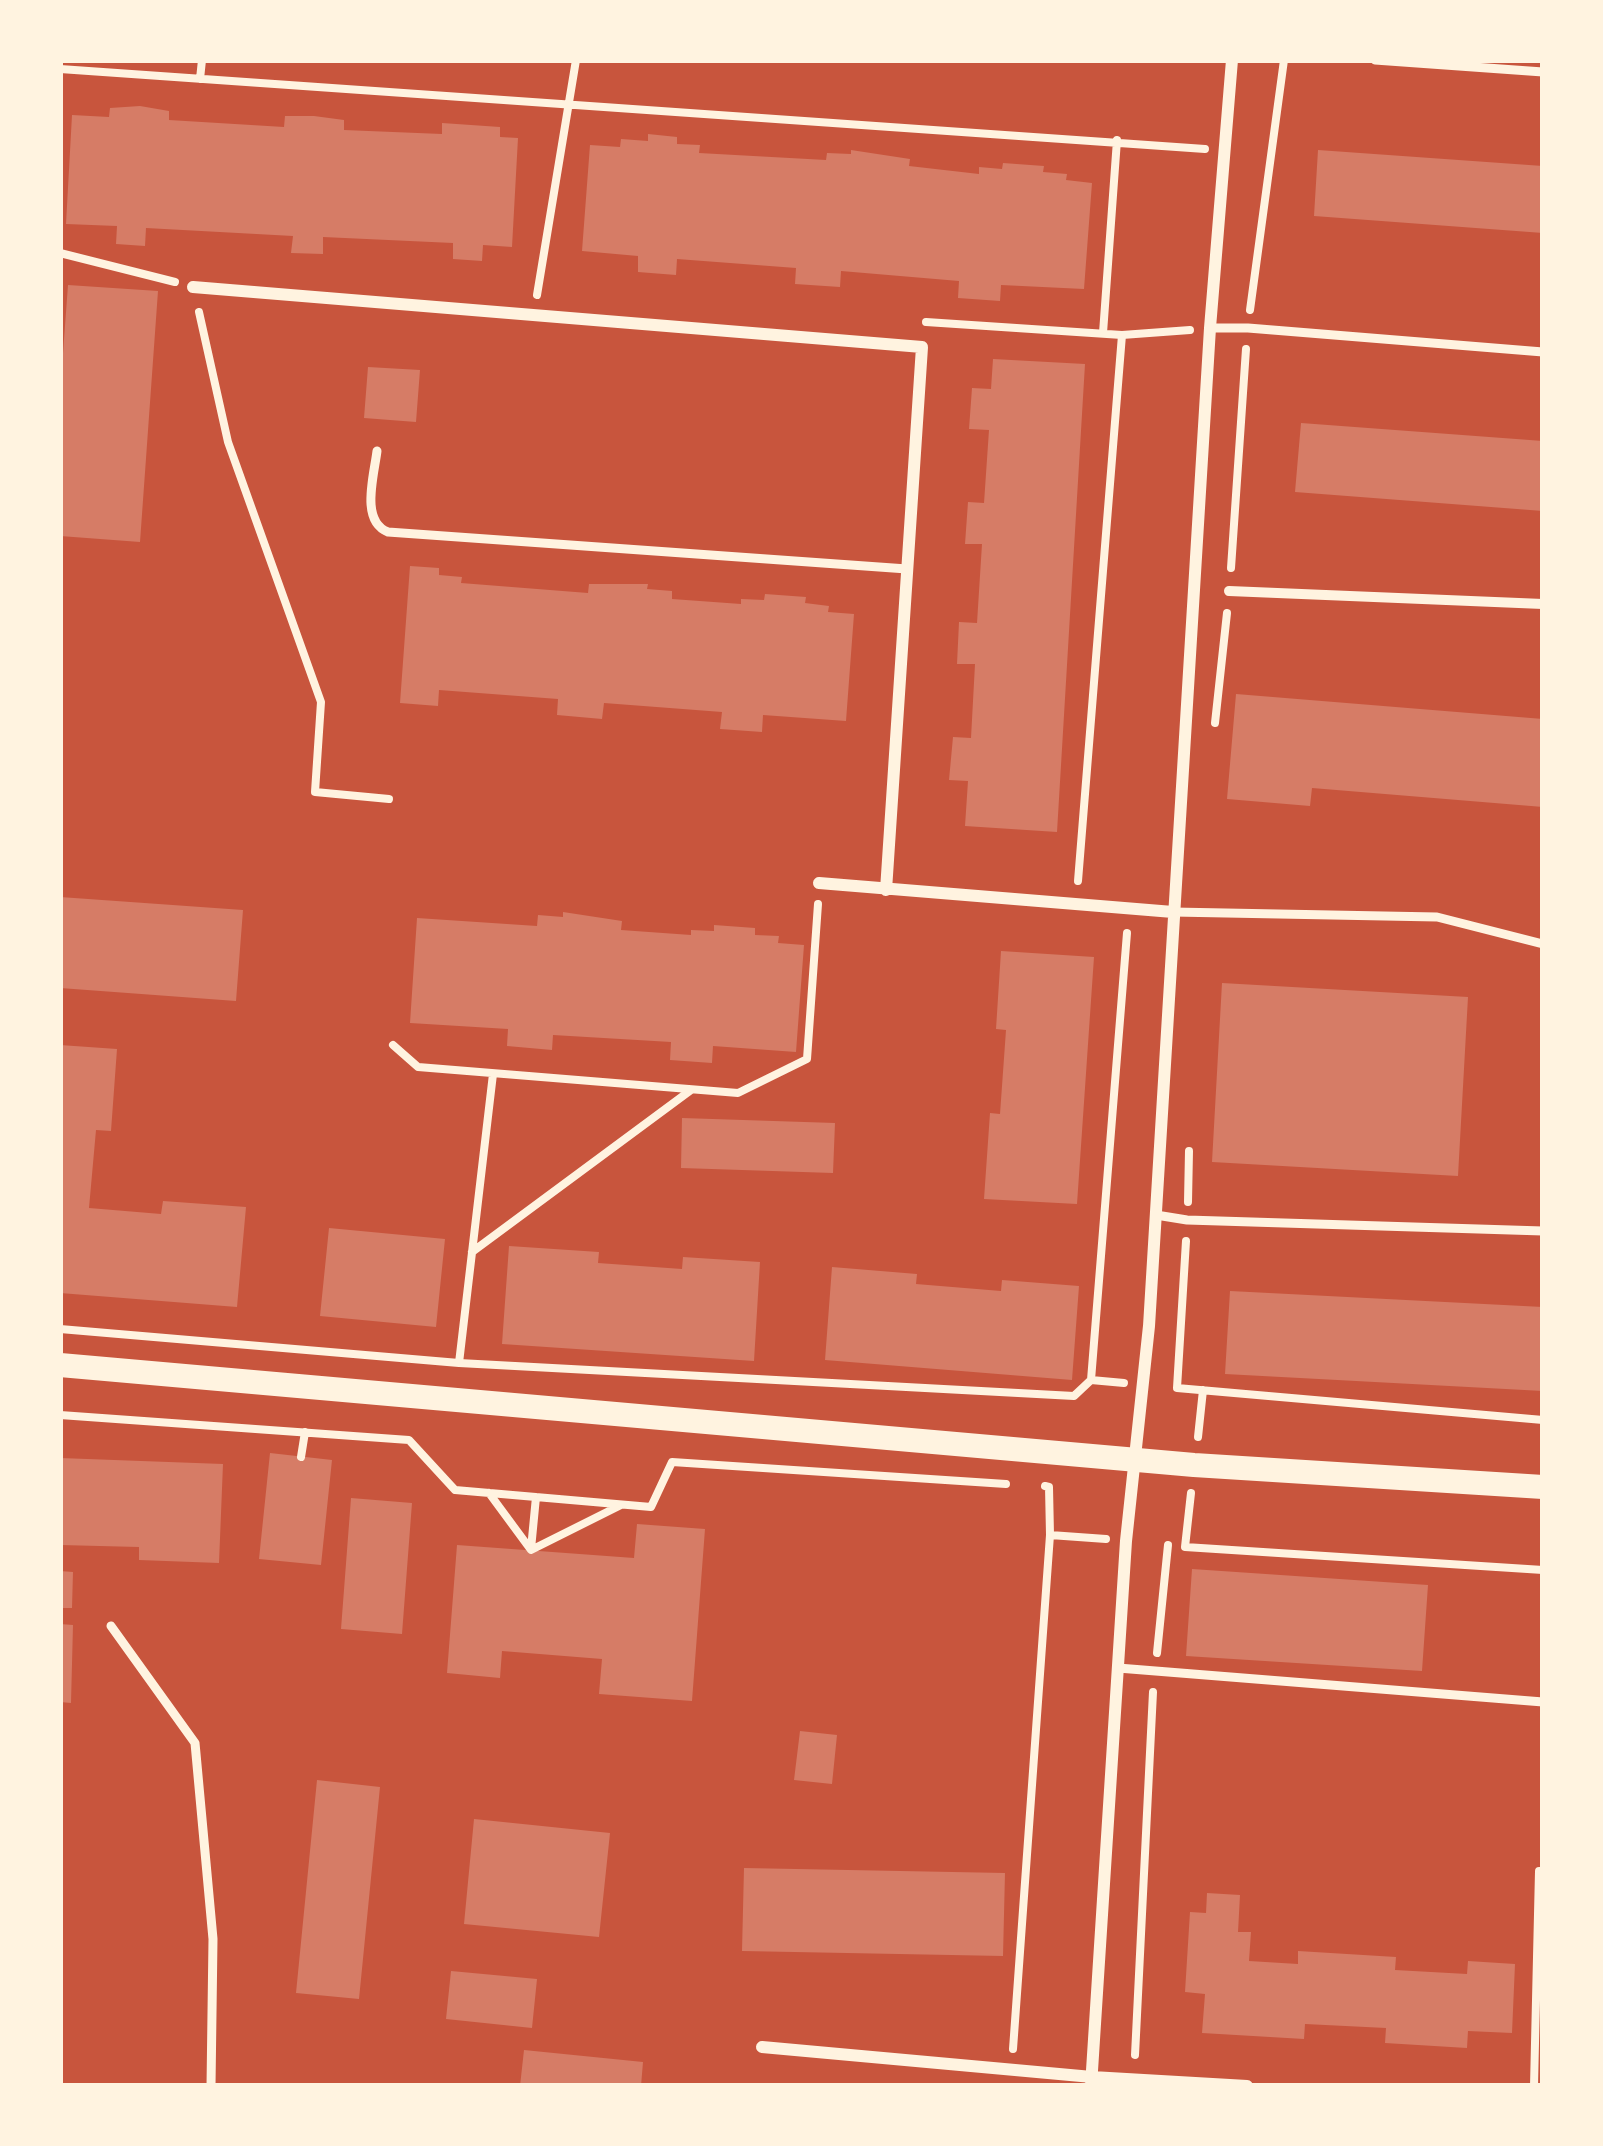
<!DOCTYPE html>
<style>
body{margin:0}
#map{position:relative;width:1603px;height:2146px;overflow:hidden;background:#c8553d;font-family:Raleway,sans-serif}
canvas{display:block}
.frame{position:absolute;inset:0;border:63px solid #fff3e0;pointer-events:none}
</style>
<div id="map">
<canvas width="1603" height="2146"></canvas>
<div class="frame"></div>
</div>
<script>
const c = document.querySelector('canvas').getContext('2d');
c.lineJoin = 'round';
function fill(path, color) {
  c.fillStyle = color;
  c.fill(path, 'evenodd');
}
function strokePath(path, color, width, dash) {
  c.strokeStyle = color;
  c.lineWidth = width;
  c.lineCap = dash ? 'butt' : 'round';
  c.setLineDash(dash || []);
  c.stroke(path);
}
fill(new Path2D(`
 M140 106 169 111V120L284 127 285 116H314L344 120V130L442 134V123L500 127V137L518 138 512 247 483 245 482 261 453 259V243L323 237V254L291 253 293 236 146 228 145 246 116 244 117 226 66 224 72 115 109 117 110 108Z
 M648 134 677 137V144L700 145 699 153 826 160 827 153 851 154V150L910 159 909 166 979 174V167L1002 169 1003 163 1044 166 1043 172 1067 174 1066 180 1092 183 1084 289 1001 285 1000 301 958 298 959 281 841 271 840 287 795 284 796 268 677 259 676 275 638 272V256L582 251 590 145 620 147 621 139 648 141Z
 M1318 150 1543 166V233L1314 216Z
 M68 285 158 291 140 542 60 536V394Z
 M993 359 1085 364 1057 832 965 826 968 781 949 780 953 737 971 738 975 664H957L959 622 977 623 982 544H965L968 502 984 503 989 430 969 429 972 388 991 389Z
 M368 367 420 370 416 422 364 418Z
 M1301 423 1543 441V511L1295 492Z
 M410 566 439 568V575L462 577 461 583 588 593 589 584H648L647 589 672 591V599L741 604V599L764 600 765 594 806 597 805 603 829 606 828 612 854 614 846 721 763 715 762 732 720 729 722 712 604 703 602 719 557 715 558 699 439 690 438 706 400 703Z
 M1236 694 1543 719V807L1312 788 1310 806 1227 799Z
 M60 897 243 910 236 1001 60 988Z
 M563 912 622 921 621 930 691 935V930L714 931V925L755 928V935L779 936 778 943 804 945 796 1052 713 1046 712 1063 670 1060 671 1042 553 1035 552 1050 507 1046 508 1029 410 1023 417 918 537 926 538 915 563 917Z
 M1001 951 1094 957 1077 1204 984 1199 990 1113 1000 1114 1006 1030 996 1029Z
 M1222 983 1468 997 1458 1176 1212 1162Z
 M60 1045 117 1049 111 1131 96 1130 89 1208 161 1214 163 1201 246 1207 237 1307 60 1293Z
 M682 1118 835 1123 833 1173 681 1168Z
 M329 1228 445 1239 436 1327 320 1316Z
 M509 1246 599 1252 598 1263 682 1269 683 1257 760 1262 754 1361 502 1344Z
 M832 1267 917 1274 916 1284 1001 1291 1002 1280 1079 1286 1072 1380 825 1360Z
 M1230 1291 1543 1307V1391L1225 1374Z
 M270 1453 332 1460 321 1565 259 1559Z
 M60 1458 223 1464 219 1563 139 1560V1547L60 1545Z
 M351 1498 412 1503 402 1634 341 1629Z
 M637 1524 705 1529 692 1701 599 1694 602 1659 502 1651 500 1678 447 1673 457 1545 634 1558Z
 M1192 1569 1428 1585 1422 1671 1186 1656Z
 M60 1571 73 1572 72 1608H60Z
 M60 1624 73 1625 71 1703 60 1702Z
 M800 1731 837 1735 832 1784 794 1780Z
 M317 1780 380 1787 359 1999 296 1993Z
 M474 1819 610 1833 599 1937 464 1924Z
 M744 1868 1005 1873 1003 1956 742 1951Z
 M1207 1893 1240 1895 1238 1932H1251L1249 1961 1298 1964V1951L1396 1957 1395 1970 1467 1974 1468 1961 1515 1964 1512 2033 1468 2031 1467 2048 1385 2043 1386 2028 1305 2024 1304 2039 1202 2033 1205 1994 1185 1992 1190 1912 1206 1913Z
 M451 1971 537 1979 532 2028 446 2019Z
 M524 2050 643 2062 641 2086H520Z`), '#d67c66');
strokePath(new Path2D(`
 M60 69 1205 149
 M200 79 202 60
 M60 253 175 282
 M537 295 576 60
 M1250 310 1284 60
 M199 312 228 442 321 702 315 792 389 799
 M926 322 1122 335 1190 330
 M1103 333 1117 140
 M1231 568 1246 349
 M1215 723 1227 613
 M1078 881 1122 335
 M393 1045 418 1067 738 1093 807 1059 818 904
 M1188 1202 1189 1151
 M1186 1241 1177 1388 1543 1420
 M472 1252 691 1090
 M60 1329 459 1363 1074 1396 1091 1380 1124 1383
 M459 1363 493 1074
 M1091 1380 1127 933
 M60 1415 409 1440 455 1490 651 1507 672 1462 1006 1484
 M1198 1437 1203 1390
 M301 1457 305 1432
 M489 1493 531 1550 621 1505
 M1191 1493 1185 1547 1543 1570
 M1050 1535 1106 1539
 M531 1549 536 1497
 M1157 1653 1168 1545
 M1013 2049 1050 1535 1049 1487 1045 1486
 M1135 2055 1153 1692
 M1534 2086 1539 1871H1543`), '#fff3e0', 8);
strokePath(new Path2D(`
 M1375 60 1543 72
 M1210 328H1248L1543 352
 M377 451C374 476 360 521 388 532L907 569
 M1173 912 1437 917 1543 944
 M1156 1215 1187 1220 1543 1231
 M111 1626 195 1743 213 1939 211 2086
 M1118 1668 1543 1702`), '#fff3e0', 9);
strokePath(new Path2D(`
 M1229 591 1543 604`), '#fff3e0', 10);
strokePath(new Path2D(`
 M193 287 922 347 886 890
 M819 883 1173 912
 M762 2047 1092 2077 1247 2086
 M1091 2086 1126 1541 1149 1326 1210 328 1232 60`), '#fff3e0', 12);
strokePath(new Path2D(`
 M60 1365 1194 1465 1543 1487`), '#fff3e0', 24);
</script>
